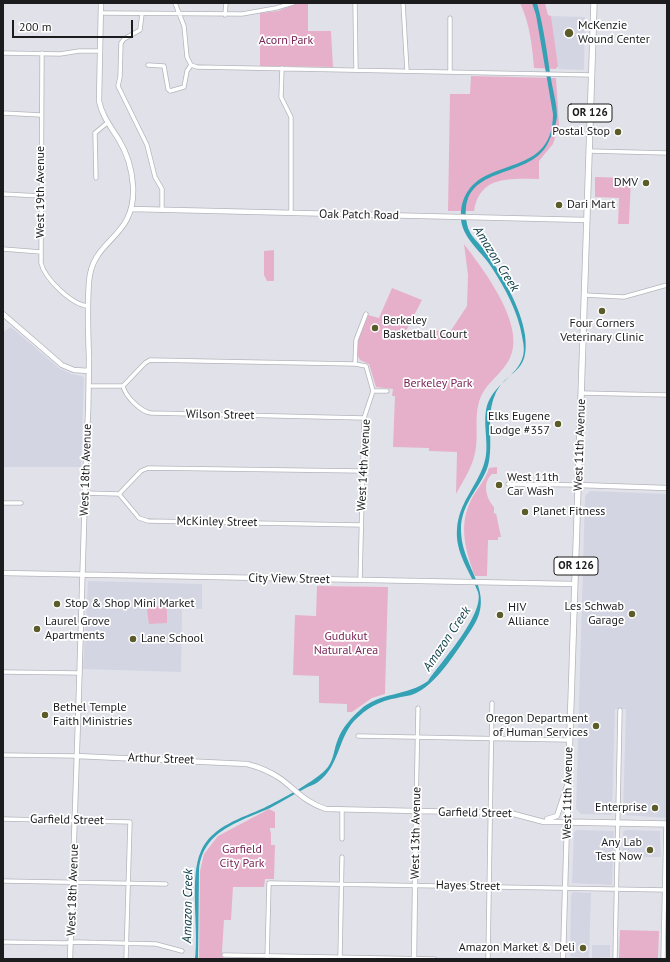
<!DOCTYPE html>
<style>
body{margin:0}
#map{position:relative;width:670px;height:962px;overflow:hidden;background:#e1e2e9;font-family:"PT Sans",sans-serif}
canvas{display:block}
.frame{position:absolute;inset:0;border:4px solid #1c1c1f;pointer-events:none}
.scale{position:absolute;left:12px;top:20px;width:121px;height:18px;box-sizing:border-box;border:2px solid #1c1c1f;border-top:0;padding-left:5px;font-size:12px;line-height:14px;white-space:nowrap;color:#1c1c1f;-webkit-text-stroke:3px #fff;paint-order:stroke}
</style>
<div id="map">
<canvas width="670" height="962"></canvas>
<div class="frame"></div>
<div class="scale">200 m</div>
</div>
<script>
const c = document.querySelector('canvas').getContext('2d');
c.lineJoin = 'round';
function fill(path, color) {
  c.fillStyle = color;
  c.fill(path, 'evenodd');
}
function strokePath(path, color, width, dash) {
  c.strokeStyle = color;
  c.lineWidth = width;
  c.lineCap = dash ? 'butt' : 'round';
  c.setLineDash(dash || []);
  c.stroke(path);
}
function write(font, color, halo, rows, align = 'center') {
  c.font = font + ' "PT Sans",sans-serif';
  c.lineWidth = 3.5;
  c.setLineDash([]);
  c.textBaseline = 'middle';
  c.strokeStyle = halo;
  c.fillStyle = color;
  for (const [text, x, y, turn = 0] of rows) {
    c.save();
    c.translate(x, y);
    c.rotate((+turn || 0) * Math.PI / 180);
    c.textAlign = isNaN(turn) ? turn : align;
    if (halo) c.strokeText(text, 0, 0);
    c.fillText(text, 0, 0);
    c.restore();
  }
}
fill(new Path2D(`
 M551 16 585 17 584 70 558 69Z
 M11 327 59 368 72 374 82 376 84 378 81 467H3V332Z
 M590 491 667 494V818L623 815 626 709H615L612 813 611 815 581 814 576 809 585 496Z
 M88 581 202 584V609H182L181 672 83 669Z
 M577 830 614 831 612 885 572 883 574 832Z
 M626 830 660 831 661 857H622L623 832Z
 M573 892 591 893 589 958 571 957 570 956 571 895Z
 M592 945H610V957L592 958Z`), '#d3d5e3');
fill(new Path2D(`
 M298 3H308V31H331L333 67 260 66V13L278 11Z
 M520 3H545L548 15 551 16 558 66 556 69 534 68C532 46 530 24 520 3Z
 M471 76 556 78 559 125 553 144 539 161V179C510 179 480 175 474 211H448L450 94H470Z
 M595 177 631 178 629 224H618L619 198 595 197Z
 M464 244C483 269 528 327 509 360 501 375 484 384 479 402 474 419 479 436 475 453 472 468 463 481 456 494L457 452 429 451V448L393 447 395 396H392L393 389 376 387 369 364 360 360C352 346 363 328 368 315L379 318 392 288 422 300 406 331 424 341 436 330 448 335 467 306 468 275Z
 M274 250V281H267L264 275V251Z
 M497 467V474H492C482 483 486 498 494 507V514L496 513 501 537H498V540H488L487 576H475C465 550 458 524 472 498 477 489 486 479 489 468Z
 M317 586 388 587 385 694 372 698 352 712H347V704L319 703V676L293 675 295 615 316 616Z
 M158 606 167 608V623L149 624 147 610 149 607Z
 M269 809 275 812V828H270V831L271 832V845H275L274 879H265L264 887H233L231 920H224L222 952 224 959H199L200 871 204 854 218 836Z
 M620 930 659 931 658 959 619 958Z`), '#e7b0ca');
fill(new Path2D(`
 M532 3H537C544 28 547 53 551 79 553 91 557 104 557 117 556 125 552 135 548 143 529 182 456 162 467 224 469 236 479 242 485 251 502 275 521 307 525 335 530 376 507 368 495 395 486 415 493 440 489 461 485 485 460 501 461 531 462 570 498 592 471 630 458 649 439 681 418 692 412 696 404 696 397 698 379 701 367 708 354 721 338 739 339 767 318 782 314 785 309 786 304 789 292 795 282 802 270 808 250 817 223 825 209 843 203 851 200 859 199 869L198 959H195C199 929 189 877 201 851 212 826 242 818 264 808 280 800 318 780 328 767 334 759 334 748 338 739 342 728 351 718 360 710 379 692 408 696 428 681 441 662 485 614 478 592 470 571 455 553 457 529 459 502 476 488 484 464 490 447 483 428 486 410 491 384 518 377 523 356 525 349 523 342 522 336 518 312 505 288 492 268 480 249 458 236 461 211 469 150 553 185 553 114L536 15Z`), '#34a1b5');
const street = new Path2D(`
 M175 3 184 26 187 57 191 65
 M355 3 356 70
 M403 3 407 71
 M101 13 242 14 276 8 293 3
 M142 14 140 30 124 39 121 43 120 77 118 86 147 145 155 177 162 189V210
 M225 15 226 3
 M450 18V72
 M3 53 60 54 79 51H100
 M42 53 41 263C45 279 72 305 88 306
 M148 65 164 66 168 89 170 91 184 87 187 71 191 65
 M191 65 197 67 592 75
 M282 68 281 97 291 117V213
 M3 113 41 115
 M589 151 667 153
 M96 178 95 133 107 123
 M3 194 41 196
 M3 249 41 252
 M584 295 624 297 667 285
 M89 386H123C125 396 141 412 151 413L364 418
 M123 386 145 363 150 360 355 364
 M373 391H387
 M581 393 667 395
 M508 484 578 485
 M85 493 119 494 139 518 148 521 361 525
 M119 494 141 471 148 468 362 471
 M3 503H21
 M360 580 364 418 373 391 366 366 355 364 356 340 366 314
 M3 672 80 673
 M358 736 569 740
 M3 755 77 756
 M416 811 418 708
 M3 819 130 822 126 959
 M342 839V809
 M3 881 166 884
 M3 942 65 943 77 942 156 944 182 951
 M224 955 435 959
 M340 958 342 857
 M267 959 269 883 667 890
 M488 959 492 703
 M615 959 620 710
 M663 959 666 824`);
const secondary = new Path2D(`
 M132 209 587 220
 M3 314 62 365 74 370 89 371
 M578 485 667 488
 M3 573 575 584
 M77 756 247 764C259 767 271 772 281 779 297 791 306 803 326 809L510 813 544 822H567L563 959
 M547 819 557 816 567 786
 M70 959C76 792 81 626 86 459 88 425 89 392 89 358 88 333 87 307 89 282 92 237 136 240 133 186 132 170 127 153 119 140 111 127 102 116 99 101L101 3
 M414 959 416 811`);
const primary = new Path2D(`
 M594 3 567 822 667 824`);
strokePath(street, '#b4b5bc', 5);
strokePath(secondary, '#b4b5bc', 6);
strokePath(primary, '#b4b5bc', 7);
strokePath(street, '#fff', 3.5);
strokePath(secondary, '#fff', 4.5);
strokePath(primary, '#fff', 5.5);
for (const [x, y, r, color] of [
 [569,33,5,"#5b5c29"],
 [618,132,4,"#5b5c29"],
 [646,183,4,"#5b5c29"],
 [559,205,4,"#5b5c29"],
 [602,311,4,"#5b5c29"],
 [375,328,4,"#5b5c29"],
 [558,424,4,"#5b5c29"],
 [499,485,4,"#5b5c29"],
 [525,512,4,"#5b5c29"],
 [57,604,4,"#5b5c29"],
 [632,614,4,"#5b5c29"],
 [500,615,4,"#5b5c29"],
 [37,629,4,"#5b5c29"],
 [133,639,4,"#5b5c29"],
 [45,715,4,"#5b5c29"],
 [596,726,4,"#5b5c29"],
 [655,808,4,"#5b5c29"],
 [650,850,4,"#5b5c29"],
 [583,948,4,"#5b5c29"]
]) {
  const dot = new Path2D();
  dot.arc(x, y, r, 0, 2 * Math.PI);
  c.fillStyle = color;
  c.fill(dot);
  strokePath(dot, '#fff', 1.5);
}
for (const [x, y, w] of [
 [590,113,44],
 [576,566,44]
]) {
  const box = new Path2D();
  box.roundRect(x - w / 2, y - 9, w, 18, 3);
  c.fillStyle = '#fff';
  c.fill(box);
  strokePath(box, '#1c1c1f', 1);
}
write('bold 11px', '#1c1c1f', null, [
 ["OR 126",590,113],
 ["OR 126",576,566]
]);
write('12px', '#1c1c1f', '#fff', [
 ["McKenzie",578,26],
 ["Wound Center",578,40],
 ["Postal Stop",610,132,"right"],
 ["DMV",638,183,"right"],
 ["Dari Mart",567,205],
 ["Berkeley",383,321],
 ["Basketball Court",383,335],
 ["Four Corners",602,324,"center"],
 ["Veterinary Clinic",602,338,"center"],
 ["Elks Eugene",550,417,"right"],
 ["Lodge #357",550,431,"right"],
 ["West 11th",507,478],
 ["Car Wash",507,492],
 ["Planet Fitness",533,512],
 ["Stop & Shop Mini Market",65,604],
 ["Les Schwab",624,607,"right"],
 ["Garage",624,621,"right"],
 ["HIV",508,608],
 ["Alliance",508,622],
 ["Laurel Grove",45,622],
 ["Apartments",45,636],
 ["Lane School",141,639],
 ["Bethel Temple",53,708],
 ["Faith Ministries",53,722],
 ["Oregon Department",588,719,"right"],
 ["of Human Services",588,733,"right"],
 ["Enterprise",647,808,"right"],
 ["Any Lab",642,843,"right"],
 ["Test Now",642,857,"right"],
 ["Amazon Market & Deli",575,948,"right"]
], 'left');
write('12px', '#7b2556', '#fff', [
 ["Acorn Park",286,41],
 ["Berkeley Park",438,384],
 ["Gudukut",346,637],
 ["Natural Area",346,651],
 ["Garfield",242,850],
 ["City Park",242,864]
]);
write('12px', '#1c1c1f', '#fff', [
 ["West 19th Avenue",41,192,-90],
 ["Oak Patch Road",359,215,1],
 ["Wilson Street",220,415,1],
 ["West 11th Avenue",580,445,-88],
 ["West 14th Avenue",364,465,-87],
 ["West 18th Avenue",86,470,-88],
 ["McKinley Street",217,522,1],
 ["City View Street",289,579,1],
 ["Arthur Street",161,759,2],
 ["West 11th Avenue",568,793,-89],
 ["Garfield Street",475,813,1],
 ["Garfield Street",67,820,1],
 ["West 13th Avenue",416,833,-89],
 ["Hayes Street",468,886,1],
 ["West 18th Avenue",73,890,-88]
]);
write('italic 13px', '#093b44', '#fff', [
 ["Amazon Creek",496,259,58],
 ["Amazon Creek",447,639,-56],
 ["Amazon Creek",188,906,-89]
]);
</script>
